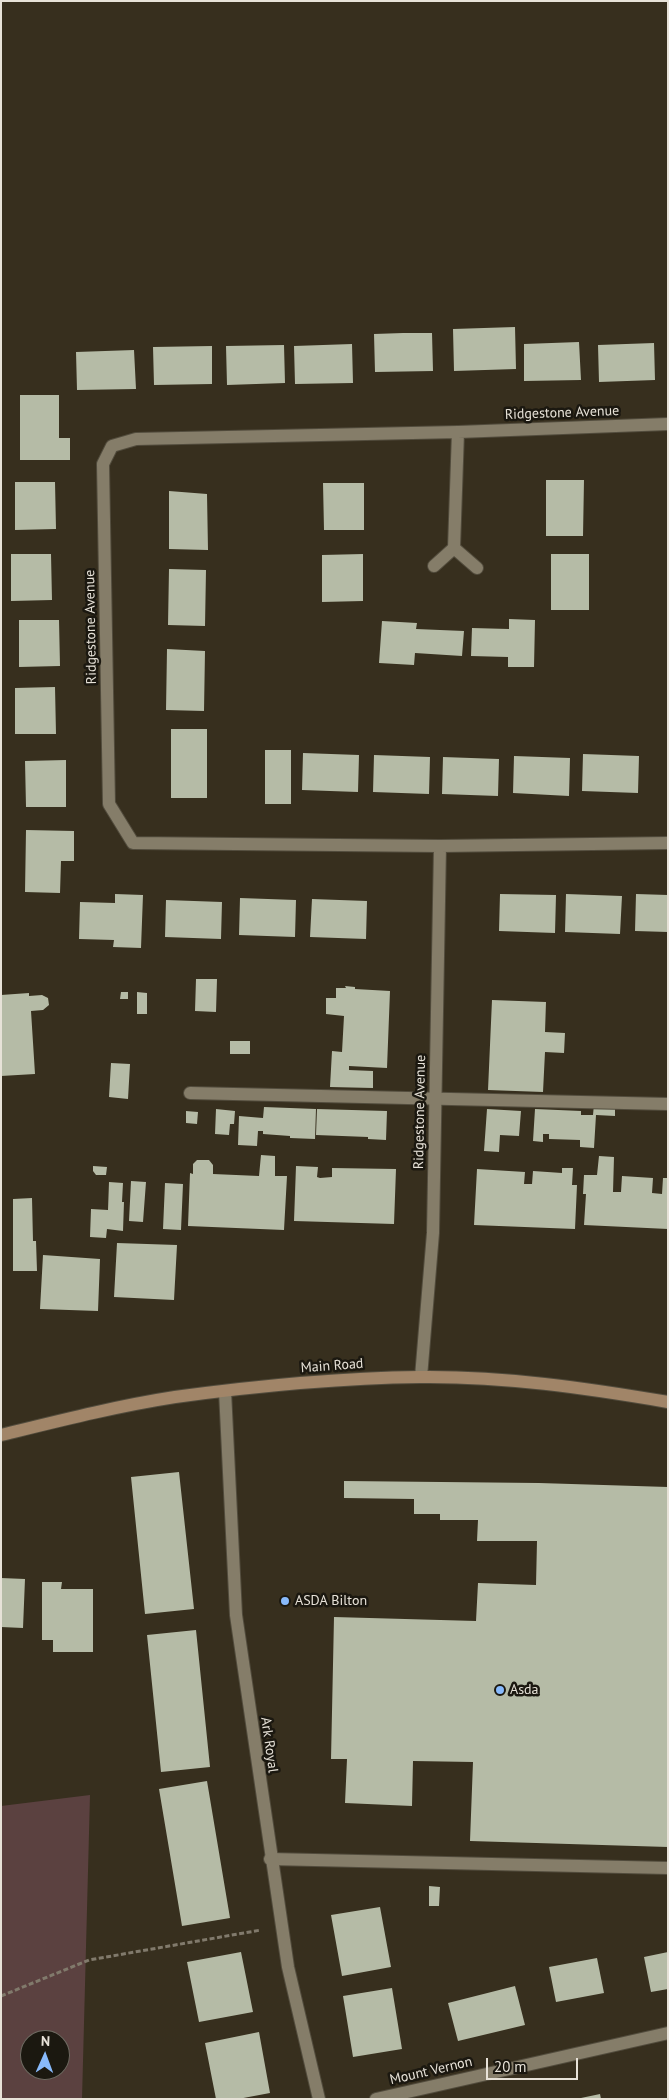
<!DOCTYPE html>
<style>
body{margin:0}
#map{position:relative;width:669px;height:2100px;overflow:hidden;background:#372f1e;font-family:"PT Sans",sans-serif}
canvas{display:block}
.frame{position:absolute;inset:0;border:2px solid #e7e2d8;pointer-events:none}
.north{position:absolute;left:20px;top:2030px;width:50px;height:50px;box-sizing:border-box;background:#1b1810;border:1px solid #6d6960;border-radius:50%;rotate:2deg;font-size:14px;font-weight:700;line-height:20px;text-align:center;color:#e7e2d8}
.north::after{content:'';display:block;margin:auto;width:18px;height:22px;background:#88bafc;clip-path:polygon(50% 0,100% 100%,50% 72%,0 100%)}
.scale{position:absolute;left:486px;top:2058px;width:92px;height:22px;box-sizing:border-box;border:2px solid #e7e2d8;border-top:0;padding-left:6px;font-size:15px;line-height:18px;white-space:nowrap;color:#e7e2d8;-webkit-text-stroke:4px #1b1810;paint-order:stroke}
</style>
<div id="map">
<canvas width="669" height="2100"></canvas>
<div class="frame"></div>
<div class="north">N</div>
<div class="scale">20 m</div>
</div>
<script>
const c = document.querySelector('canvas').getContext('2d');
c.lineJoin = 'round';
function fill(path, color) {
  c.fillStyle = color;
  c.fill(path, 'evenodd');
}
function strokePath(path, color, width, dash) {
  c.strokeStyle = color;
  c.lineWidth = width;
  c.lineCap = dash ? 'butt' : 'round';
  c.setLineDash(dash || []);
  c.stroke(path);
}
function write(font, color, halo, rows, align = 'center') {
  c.font = font + ' "PT Sans",sans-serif';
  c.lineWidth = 5;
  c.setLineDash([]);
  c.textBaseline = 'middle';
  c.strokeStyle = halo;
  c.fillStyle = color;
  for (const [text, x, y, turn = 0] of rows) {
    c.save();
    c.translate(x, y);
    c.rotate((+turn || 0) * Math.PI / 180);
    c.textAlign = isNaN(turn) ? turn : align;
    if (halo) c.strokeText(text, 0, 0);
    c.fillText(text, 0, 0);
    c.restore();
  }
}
fill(new Path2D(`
 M90 1795 82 2099H1V1806ZM30 2040H60V2070H30Z`), '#5b4140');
fill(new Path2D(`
 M515 327 516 369 454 371 453 329Z
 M403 333H432L433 371 375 372 374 334Z
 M579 342 581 380 524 381V344Z
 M654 343 655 380 599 382 598 345Z
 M352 344 353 383 295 384 294 346Z
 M284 345 285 383 227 385 226 346Z
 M212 346V384L154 385 153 347Z
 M134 350 136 389 77 390 76 352Z
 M20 395H59V438H70V460H20Z
 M546 480H584L583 536H546Z
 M15 482H55L56 529 15 530Z
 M323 483H364V530H324Z
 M169 491 207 494 208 550 169 549Z
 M11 554H51L52 600 11 601Z
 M363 554V601L322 602V555Z
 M551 554H589V610H551Z
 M169 569 206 570 205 626 168 625Z
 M509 619 535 620 534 667H508V657L471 656 472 628 509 629Z
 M19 620H59L60 666 19 667Z
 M382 621 417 623 416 629 464 631 462 656 415 653 414 665 379 663Z
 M167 649 205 651 204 711 166 710Z
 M55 687 56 734H15V688Z
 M171 729H207V798H171Z
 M265 750H291V804H265Z
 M303 753 359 755 358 792 302 790Z
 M583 754 639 756 638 793 582 791Z
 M374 755 430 757 429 794 373 792Z
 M514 756 570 758 569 796 513 793Z
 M443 757 499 759 498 796 442 794Z
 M66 760V807H26L25 761Z
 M26 830 74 831V861H61L60 893 25 892Z
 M115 894 143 895 141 948 113 947 114 940 79 939 80 902 115 903Z
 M500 894 556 895 555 933 499 931Z
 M566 894 622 896 620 934 565 932Z
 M636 894 668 895V932L635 931Z
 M240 898 296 900 295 937 239 935Z
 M312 899 367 901 366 939 310 937Z
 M166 900 222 902 221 939 165 937Z
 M196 979H217L216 1012 195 1011Z
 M345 986 355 987V989L390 991 387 1068 349 1066V1070L373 1071V1088L330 1087 332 1051 342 1052 344 1016 326 1014V998H336V988H346Z
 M121 992H128V999H120Z
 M137 992 147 993V1014H137Z
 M29 993V996L42 995 48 998 49 1005 43 1010 31 1011 35 1074 1 1076V995Z
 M492 1000 546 1002 545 1032 565 1033 564 1053 545 1052 543 1092 488 1090Z
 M230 1041H250V1054H230Z
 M111 1063 130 1064 128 1099 109 1097Z
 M594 1104H615V1116L596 1115 594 1148 580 1147V1140L549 1139V1134H543V1142L533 1141 535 1109 581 1111V1115H593Z
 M264 1107 316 1109 315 1139 290 1138V1136L263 1134V1131H258L257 1146 238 1145 239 1116 263 1118Z
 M216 1109 235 1111 234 1124H230L229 1135 215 1134Z
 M317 1109 387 1111 386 1140 368 1139V1137L316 1135Z
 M487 1109 521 1111 519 1136 500 1135 499 1152 484 1151Z
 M186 1111 198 1112 197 1124 186 1123Z
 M261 1155 275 1156V1176H287L284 1230 188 1226 190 1173 193 1174V1164L197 1160H209L213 1165V1174L259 1176Z
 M599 1156 614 1157 613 1192H621L622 1176 653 1178 652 1193 662 1194 663 1178H668V1229L584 1225 586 1194H583L584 1175H597Z
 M93 1166 107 1167 106 1175H96L93 1171Z
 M296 1166 318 1167 317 1177 320 1178 332 1177V1168L396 1169 394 1224 294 1221Z
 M562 1168H573L572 1185H577L575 1229 474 1225 477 1169 525 1172 524 1184H532L533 1171 562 1173Z
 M131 1181 146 1182 143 1222 129 1221Z
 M109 1182 123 1183 122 1202H124L123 1231 107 1229 106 1238 90 1237 91 1209 108 1210Z
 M165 1183 183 1184 181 1230 163 1229Z
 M32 1198 33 1241H36L37 1271H13V1199Z
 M117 1243 177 1245 174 1300 114 1297Z
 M43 1255 100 1259 98 1311 40 1309Z
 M179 1472 194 1609 145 1614 131 1477Z
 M344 1481 539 1483 668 1487V1847L470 1841 473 1762 413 1761 412 1806 345 1803 347 1759H331L334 1617 476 1621 478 1583 536 1585 537 1541H477L478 1520H440V1514H414V1499L344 1498Z
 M1 1578 25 1579 23 1628 1 1627Z
 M42 1582H62L61 1589H93V1652H53V1640H42Z
 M196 1630 210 1767 161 1772 147 1635Z
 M207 1781 230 1918 182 1926 159 1789Z
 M429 1886 440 1887 439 1906H429Z
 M380 1907 391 1967 342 1976 331 1915Z
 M241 1952 253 2012 199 2022 187 1962Z
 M668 1952V1989L651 1992 644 1957Z
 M597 1958 604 1993 556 2002 549 1967Z
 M515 1986 525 2025 458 2041 448 2003Z
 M392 1988 402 2049 353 2057 343 1996Z
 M259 2032 270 2093 238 2099H216L205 2043Z
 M600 2094 601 2099H581V2098Z`), '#b5bba6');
const lane = new Path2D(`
 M190 1093 668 1104
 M270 1859 668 1868`);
const street = new Path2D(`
 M668 424 458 432 136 439 112 446 103 464 109 804 133 843 440 846 668 843
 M454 548 458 432
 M434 566 454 548 477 568
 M421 1377 433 1233 440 846
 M225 1391 236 1615 288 1967 319 2099
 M376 2099 668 2033`);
const secondary = new Path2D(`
 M1 1435C58 1421 117 1406 175 1397 256 1386 338 1378 420 1377 503 1376 586 1388 668 1402`);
strokePath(lane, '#524c3d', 14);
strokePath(street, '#524c3d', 14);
strokePath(secondary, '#524c3d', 14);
strokePath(new Path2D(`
 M1 1996 89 1960 261 1930`), '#817a6c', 3, [5, 2.5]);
strokePath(lane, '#857d69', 12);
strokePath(street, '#857d69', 12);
strokePath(secondary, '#a18568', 12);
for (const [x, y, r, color] of [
 [285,1601,5,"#88bafc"],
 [500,1690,5,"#88bafc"]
]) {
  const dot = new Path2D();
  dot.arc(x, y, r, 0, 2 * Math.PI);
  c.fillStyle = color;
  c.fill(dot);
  strokePath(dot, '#1b1810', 2);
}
write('14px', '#e7e2d8', '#1b1810', [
 ["Ridgestone Avenue",562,413,-2],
 ["Ridgestone Avenue",91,627,-91],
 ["Ridgestone Avenue",420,1112,-89],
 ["Main Road",332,1366,-4],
 ["Ark Royal",269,1745,82],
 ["Mount Vernon",431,2071,-13]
]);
write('14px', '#e7e2d8', '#1b1810', [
 ["ASDA Bilton",295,1601],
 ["Asda",510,1690]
], 'left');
</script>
